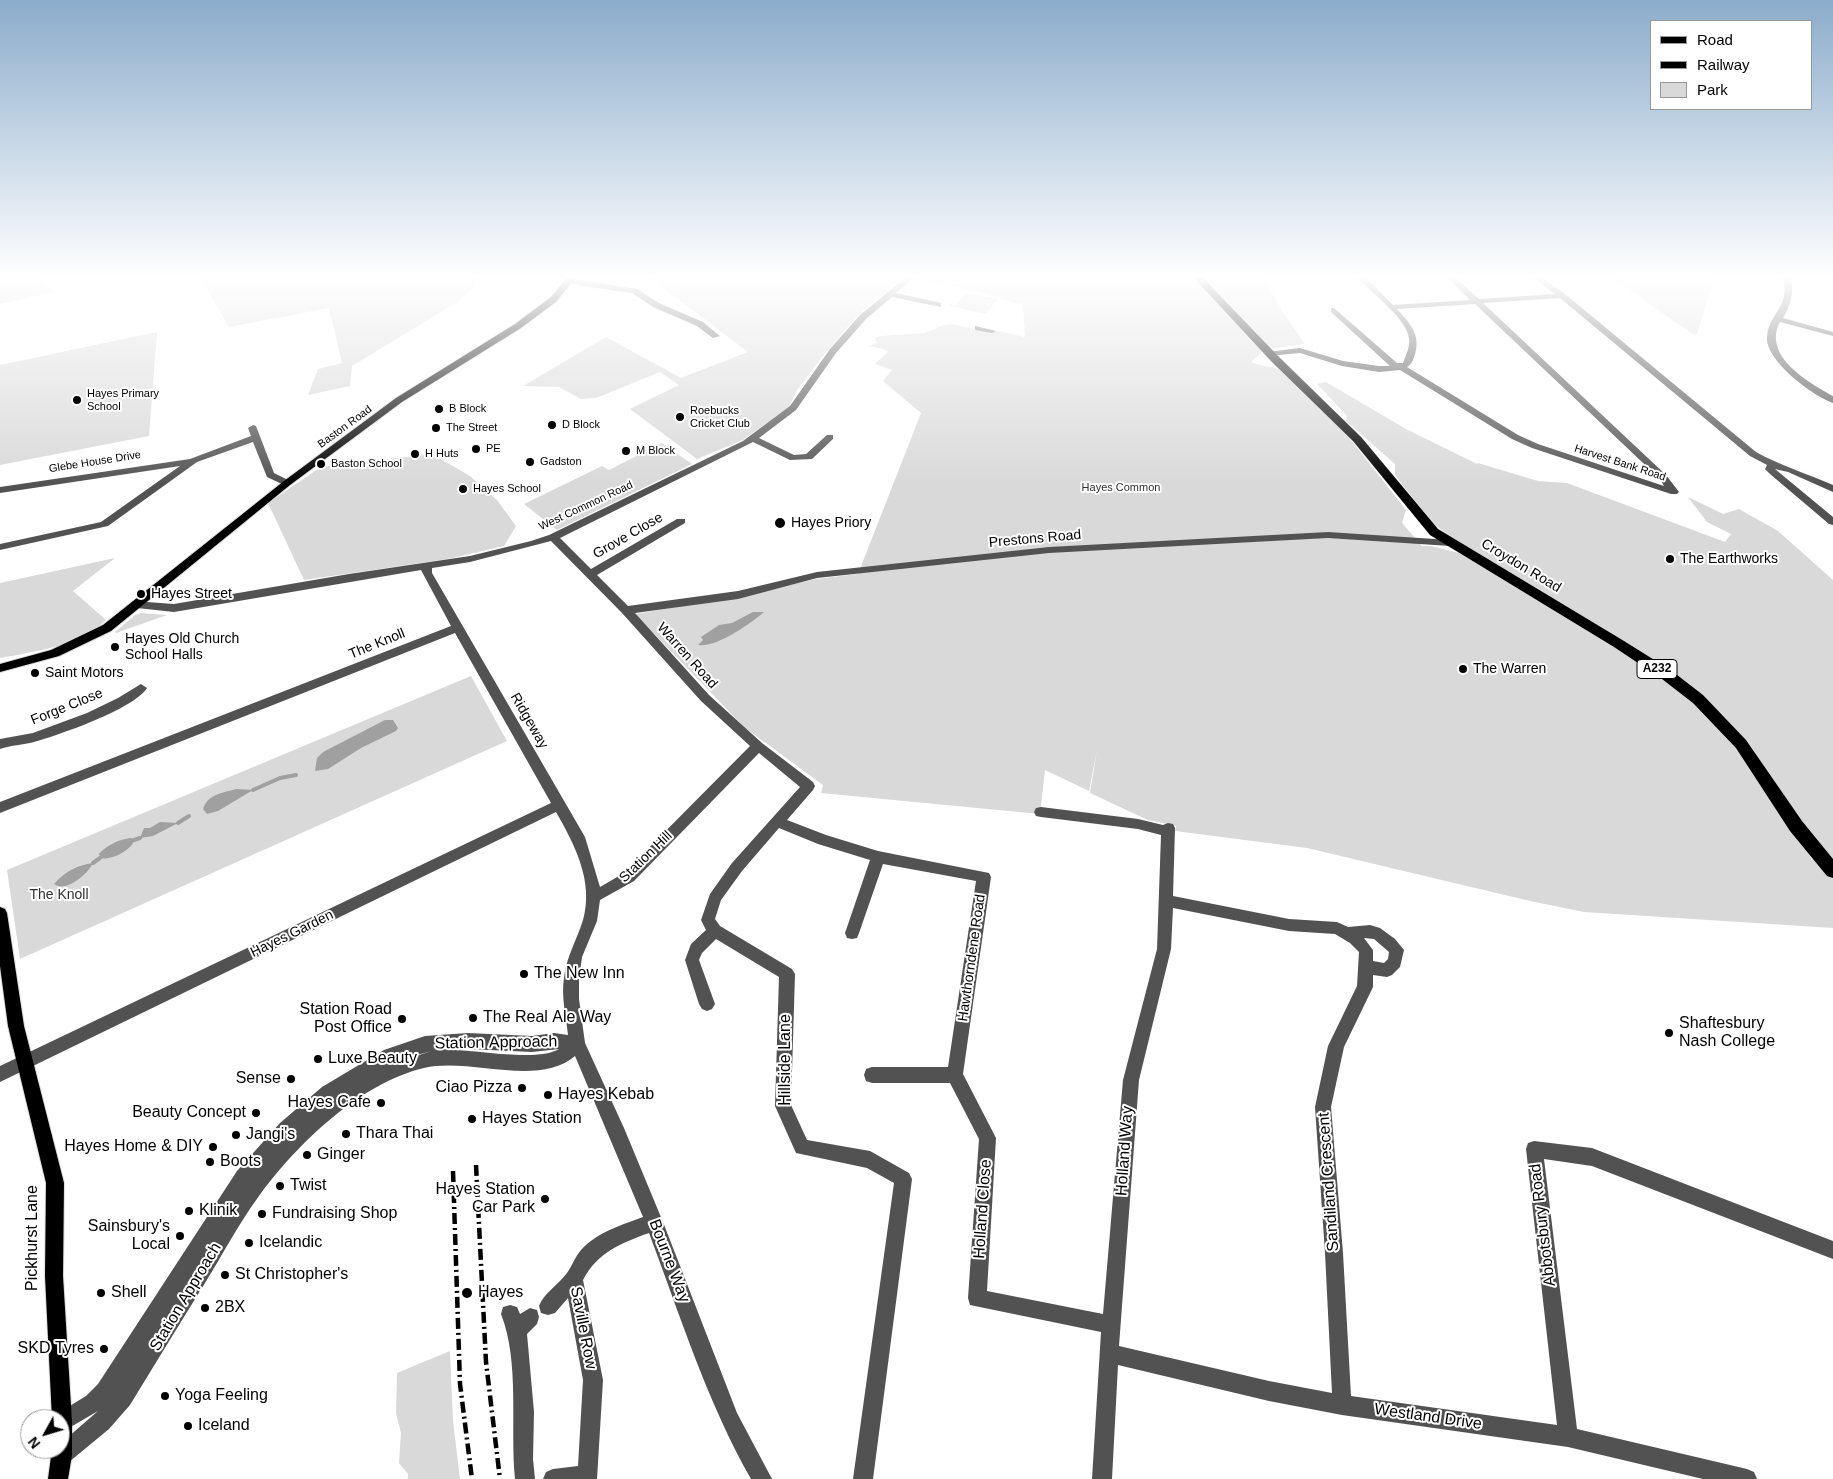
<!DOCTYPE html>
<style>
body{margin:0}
#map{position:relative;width:1833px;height:1479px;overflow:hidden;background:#fff;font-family:Arial,sans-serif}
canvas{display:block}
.legend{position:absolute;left:1650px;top:20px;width:162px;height:90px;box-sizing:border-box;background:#fff;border:1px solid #999;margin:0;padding:6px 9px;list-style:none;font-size:15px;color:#000}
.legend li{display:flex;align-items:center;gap:10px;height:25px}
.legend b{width:25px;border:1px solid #999}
.north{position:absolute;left:20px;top:1409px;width:50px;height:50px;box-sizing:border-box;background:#fff;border:1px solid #999;border-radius:50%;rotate:231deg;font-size:14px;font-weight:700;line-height:20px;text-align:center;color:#000}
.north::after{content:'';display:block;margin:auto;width:18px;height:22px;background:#000;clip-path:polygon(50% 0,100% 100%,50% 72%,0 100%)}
</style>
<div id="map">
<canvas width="1833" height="1479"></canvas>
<ul class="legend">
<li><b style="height:6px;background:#000"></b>Road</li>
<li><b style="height:6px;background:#000"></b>Railway</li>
<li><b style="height:14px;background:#d9d9d9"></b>Park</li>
</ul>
<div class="north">N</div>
</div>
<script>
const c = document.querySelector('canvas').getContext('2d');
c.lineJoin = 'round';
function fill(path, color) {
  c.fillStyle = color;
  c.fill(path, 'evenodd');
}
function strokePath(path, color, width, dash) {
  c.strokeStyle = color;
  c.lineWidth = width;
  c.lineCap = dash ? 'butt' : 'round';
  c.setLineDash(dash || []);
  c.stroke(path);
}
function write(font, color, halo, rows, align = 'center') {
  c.font = font + ' Arial,sans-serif';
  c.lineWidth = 4;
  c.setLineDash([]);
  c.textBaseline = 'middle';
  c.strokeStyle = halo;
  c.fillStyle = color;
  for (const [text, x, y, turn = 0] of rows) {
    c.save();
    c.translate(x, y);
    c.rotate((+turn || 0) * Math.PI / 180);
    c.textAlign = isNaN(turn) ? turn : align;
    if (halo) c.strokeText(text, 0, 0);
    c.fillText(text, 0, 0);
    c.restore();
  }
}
fill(new Path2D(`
 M0 278H38L54 292 0 304Z
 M200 278H475V287L456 303 352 366 350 386 308 395 318 369 342 363 329 308 229 327Z
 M650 278H903L857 316 822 357 797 390 789 407 743 440 697 459 630 409 679 385 660 372 596 398 581 399 559 387 523 386 606 337 681 378 748 352Z
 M917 278H1193L1263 351 1251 362C1262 367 1273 366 1283 371L1344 431 1406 510 1402 523 1422 546H1431L1459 553 1509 582 1683 690 1735 742 1811 858 1833 879V928L1584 912 1530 901 1307 848 1175 831 1176 826 1148 820 1090 793 1097 750 1089 791 1045 770 1040 814 821 793 823 785 744 727 635 614 725 599 816 579 858 574 921 413 883 381 892 370 875 364 888 352 884 349 868 346 877 343 875 338 881 336 925 333 944 325 951 324 992 332 994 330 1024 337 1025 335 1023 305 979 292 916 279Z
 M1203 278H1264L1284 314 1305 344 1270 349Z
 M1613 278H1714V279L1697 334 1694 335Z
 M966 293 998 299 986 314 949 306 950 304 955 305Z
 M157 332 149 436 0 465V365Z
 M1326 382 1406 429 1477 464 1478 463 1538 481 1567 483 1725 542 1731 534 1707 522 1688 497 1723 514 1739 509 1778 531 1833 580V867L1781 794 1748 742 1716 711 1464 546 1431 522 1395 475V464L1346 421 1347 416 1317 384Z
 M662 443 692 464 557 530 524 504 602 466 609 470Z
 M432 454 470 476 497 500 516 526 504 546 448 559 304 580 268 503 321 467Z
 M115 558 73 591 106 620C79 645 35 652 0 658V583Z
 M141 613 167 615 116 633 115 632 135 615Z
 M471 676 507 741 20 959 7 870Z
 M450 1351 453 1421 460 1479H408V1474L399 1463 401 1433 396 1413 397 1373Z`), '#d9d9d9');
fill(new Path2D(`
 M753 612H764C750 624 716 648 698 645L703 640 701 637 719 625 732 623Z
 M385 720H393L398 728 396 731 361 748 328 769 315 771 317 758 323 752Z
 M236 789 253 790 218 811 207 814 203 809C208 794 222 793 236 789Z
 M160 822 178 823 153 836 140 838 144 828H150Z
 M130 838 135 839C132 850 111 861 100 858L99 854C107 845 118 840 130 838Z
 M93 863C88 874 66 893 54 884 64 872 78 865 93 863Z`), '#a0a0a0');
strokePath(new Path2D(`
 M253 790 280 778 296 775
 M178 823 189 816
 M134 840 140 838
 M93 863 100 858`), '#a0a0a0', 4);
const major = new Path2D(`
 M567 278H575L557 301 521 328 402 402 290 485 111 631 59 656 0 672V664L51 650 103 625 284 481 396 398 515 324 551 297Z
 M0 907 5 909 7 913 24 1026 64 1183 63 1276 72 1422V1455L68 1479H48L52 1449H60V1419H52L45 1276 46 1183 8 1026 0 966Z`);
const highway = new Path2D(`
 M1194 278H1203L1279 357 1361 437 1438 529 1624 641 1672 671 1703 695 1746 740 1802 821 1833 859V878L1827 876 1790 831 1736 748 1693 703 1662 679 1614 647 1430 535 1353 441 1271 361Z`);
strokePath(major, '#dbdbdb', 2);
strokePath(highway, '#dbdbdb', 1);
fill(new Path2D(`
 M566 278 637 289 659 303 703 322 720 336 713 338 697 326 653 307 632 293 588 287 566 282Z
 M905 278H914L896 293 941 303V307L892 297 866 319 836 353 796 410 759 438 794 455 806 454 827 435H833V439L812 459 790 460 753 442 560 538 591 569 677 519H685V523L597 575 628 606 738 591 817 572 1049 547 1328 532 1450 540 1455 543 1450 546 1328 538 1049 553 817 578 738 599 635 613 709 695 762 743 813 782 815 786 813 790 787 820 826 835 878 851 989 873 991 877 963 1074 996 1138 987 1291 1103 1314 1123 1080 1157 949 1161 835 1138 829 1041 817 1036 816 1034 812 1036 808 1041 807 1138 819 1163 825 1168 823 1173 824 1175 828 1173 896 1289 919 1337 922 1348 927 1370 925 1380 928 1395 939 1404 950 1400 967 1392 975 1387 977 1373 975V987L1344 1047 1331 1107 1343 1253 1351 1396 1557 1425 1526 1149 1528 1143 1534 1141 1592 1148 1833 1241V1259L1592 1166 1544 1159 1577 1429 1747 1469 1754 1472 1757 1479H1703L1568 1447 1342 1415 1269 1401 1118 1365 1112 1479H1092L1101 1332 970 1305 968 1298 979 1139 950 1083H872L866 1081 864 1075 866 1069 872 1067H948L976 881 883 864 859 933 857 938 852 939 847 938 845 933 870 860 818 844 779 828 742 871 721 900 715 919 720 926 792 969 795 974 791 1105 807 1140 870 1151 909 1173 912 1179 873 1479H853L894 1183 867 1168 796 1153 775 1106 779 977 716 939 702 953 699 960 715 1004 712 1009 707 1011 702 1009 699 1004 685 960 691 944 706 930 701 920 710 894 732 863 800 787 759 753 634 881 600 900 597 921 582 957 579 979V999L585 1043 624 1128 663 1222 737 1413 772 1479H751C707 1402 680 1315 649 1233 621 1243 598 1252 583 1280L603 1380 597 1479H543L546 1472 553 1469 578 1466 583 1380 568 1298 555 1313 548 1315 541 1313 539 1306C544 1293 558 1285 567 1273 572 1266 575 1257 581 1250 597 1232 622 1225 643 1217L575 1056C538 1088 469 1057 424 1068 360 1083 296 1145 259 1196 239 1223 223 1254 205 1283 180 1323 155 1364 130 1405L109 1429 69 1462 62 1465 55 1462 52 1455 54 1449H60V1444L98 1411 62 1432 60 1431V1419H53L55 1415 86 1396 98 1384 237 1171 280 1123 322 1087 384 1050 425 1036 468 1033 532 1036 554 1033 568 1035C566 1016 561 996 564 978 566 957 577 940 583 920 594 882 575 845 556 812L0 1082V1066L551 803 455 633 0 813V802L451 626 421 570 174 612 137 608 131 604 133 601 174 604 349 574 470 556 531 541 549 535 743 441 790 406 830 349 860 315ZM551 541 622 613 701 701 750 746 624 873 600 887 585 837 432 573V568L470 562ZM1173 908 1289 931 1335 934 1350 943 1359 952 1357 986 1328 1046 1315 1107 1325 1253 1332 1393 1269 1381 1119 1346 1139 1080 1171 949ZM1364 938 1374 939 1389 952 1388 959 1384 963 1373 961V950ZM468 1049 532 1052 559 1049C538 1062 478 1050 452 1050ZM432 1051 390 1064 394 1061Z
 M1358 278H1366L1393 305 1470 300 1448 278H1456L1479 299 1555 294 1533 278H1542L1565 294 1756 452C1779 465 1808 474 1833 485V492L1788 472 1775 469 1833 517V525L1829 524 1770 474 1765 469 1767 465 1750 456 1560 298 1483 303 1666 475 1679 492 1677 494H1671L1532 448 1512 439 1400 370 1379 372 1342 366 1300 353 1268 356V352L1300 348 1343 361 1379 366H1390L1331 312V308H1334L1397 363H1403C1406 355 1410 347 1409 339 1408 319 1371 293 1358 278ZM1475 304 1660 479 1664 486 1538 444 1518 435 1407 367C1412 364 1413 360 1415 354 1421 335 1410 323 1397 309Z
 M1783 278H1791C1794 294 1791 304 1783 318L1833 332V336L1780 322C1762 356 1808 382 1833 396V403C1813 396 1764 360 1767 336 1770 311 1790 309 1783 278Z
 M975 326 996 331 992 333 975 330Z
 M253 425 256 426 274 473 290 481V485H284L267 477 253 442 197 462 108 526 0 550V544L101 522 180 466 0 493V487L190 459 251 436 248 428Z
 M141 684 147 688C134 709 59 735 34 742 23 745 11 745 0 749V739L33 733 87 713 118 698Z
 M510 1305 517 1307 520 1314 530 1308 537 1310 539 1317 537 1324 527 1334 534 1412 533 1459 535 1479H515C510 1428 520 1362 501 1314L503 1307Z`), '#525252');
fill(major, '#000');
fill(highway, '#000');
strokePath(new Path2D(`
 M476 1165 486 1362 500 1479
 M453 1171 460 1384 472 1479`), '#000', 4.5, [11, 4, 2, 4]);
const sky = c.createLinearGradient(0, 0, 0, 485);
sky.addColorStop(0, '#8baccb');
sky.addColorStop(0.57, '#fff');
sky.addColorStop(1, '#ffffff00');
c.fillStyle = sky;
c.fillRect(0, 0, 1833, 485);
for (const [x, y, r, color] of [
 [77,400,5,"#000"],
 [439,409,5,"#000"],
 [680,417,5,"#000"],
 [552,425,5,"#000"],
 [436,428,5,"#000"],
 [476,449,5,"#000"],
 [626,451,5,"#000"],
 [415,454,5,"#000"],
 [530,462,5,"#000"],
 [321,464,5,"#000"],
 [463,489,5,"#000"],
 [780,523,6,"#000"],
 [1670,559,5,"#000"],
 [141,594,5,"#000"],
 [115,647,5,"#000"],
 [1463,669,5,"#000"],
 [35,673,5,"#000"],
 [524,974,5,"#000"],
 [473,1018,5,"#000"],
 [402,1019,5,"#000"],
 [1669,1033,5,"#000"],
 [318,1059,5,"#000"],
 [291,1079,5,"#000"],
 [522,1088,5,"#000"],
 [548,1095,5,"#000"],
 [381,1103,5,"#000"],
 [256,1113,5,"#000"],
 [472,1119,5,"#000"],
 [346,1134,5,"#000"],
 [236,1135,5,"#000"],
 [213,1147,5,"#000"],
 [307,1155,5,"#000"],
 [210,1162,5,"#000"],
 [280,1186,5,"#000"],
 [545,1199,5,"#000"],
 [189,1211,5,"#000"],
 [262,1214,5,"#000"],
 [180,1236,5,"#000"],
 [249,1243,5,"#000"],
 [225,1275,5,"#000"],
 [101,1293,5,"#000"],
 [467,1293,6,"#000"],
 [205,1308,5,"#000"],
 [104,1349,5,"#000"],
 [165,1396,5,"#000"],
 [188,1426,5,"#000"]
]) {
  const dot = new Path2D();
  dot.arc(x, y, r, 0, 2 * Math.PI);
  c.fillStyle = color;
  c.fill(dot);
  strokePath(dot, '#fff', 2);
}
write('11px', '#000', '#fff', [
 ["Hayes Primary",87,394],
 ["School",87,407],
 ["B Block",449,409],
 ["Roebucks",690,411],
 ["Cricket Club",690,424],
 ["D Block",562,425],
 ["The Street",446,428],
 ["PE",486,449],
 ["M Block",636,451],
 ["H Huts",425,454],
 ["Gadston",540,462],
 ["Baston School",331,464],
 ["Hayes School",473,489]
], 'left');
write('11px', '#000', '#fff', [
 ["Baston Road",345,427,-36],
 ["Glebe House Drive",95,462,-9],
 ["Harvest Bank Road",1620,463,18],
 ["West Common Road",586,506,-25]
]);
write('11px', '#303030', '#fff', [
 ["Hayes Common",1121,488]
]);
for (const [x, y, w] of [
 [1657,669,40]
]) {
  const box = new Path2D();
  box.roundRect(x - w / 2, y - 9.5, w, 19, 4);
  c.fillStyle = '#fff';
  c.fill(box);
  strokePath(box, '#000', 1);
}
write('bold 12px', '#000', null, [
 ["A232",1657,669]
]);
write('14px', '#000', '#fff', [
 ["Hayes Priory",791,523],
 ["The Earthworks",1680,559],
 ["Hayes Street",151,594],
 ["Hayes Old Church",125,639],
 ["School Halls",125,655],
 ["The Warren",1473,669],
 ["Saint Motors",45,673]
], 'left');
write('14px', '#000', '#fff', [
 ["Grove Close",628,536,-30],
 ["Prestons Road",1035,539,-5],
 ["Croydon Road",1521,566,31],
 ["The Knoll",377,644,-22],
 ["Warren Road",687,656,48],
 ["Forge Close",67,707,-22],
 ["Ridgeway",529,721,60],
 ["Station Hill",646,857,-44],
 ["Hayes Garden",292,934,-26],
 ["Hawthorndene Road",972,958,-82]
]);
write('14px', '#303030', '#fff', [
 ["The Knoll",59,895]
]);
write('16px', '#000', '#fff', [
 ["The New Inn",534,974],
 ["Station Road",392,1010,"right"],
 ["Post Office",392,1028,"right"],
 ["The Real Ale Way",483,1018],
 ["Shaftesbury",1679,1024],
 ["Nash College",1679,1042],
 ["Luxe Beauty",328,1059],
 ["Sense",281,1079,"right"],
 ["Ciao Pizza",512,1088,"right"],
 ["Hayes Kebab",558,1095],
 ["Hayes Cafe",371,1103,"right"],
 ["Beauty Concept",246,1113,"right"],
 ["Hayes Station",482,1119],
 ["Thara Thai",356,1134],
 ["Jangi's",246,1135],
 ["Hayes Home & DIY",203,1147,"right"],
 ["Ginger",317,1155],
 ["Boots",220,1162],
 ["Twist",290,1186],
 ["Hayes Station",535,1190,"right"],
 ["Car Park",535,1208,"right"],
 ["Klinik",199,1211],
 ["Fundraising Shop",272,1214],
 ["Sainsbury's",170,1227,"right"],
 ["Local",170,1245,"right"],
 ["Icelandic",259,1243],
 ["St Christopher's",235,1275],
 ["Shell",111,1293],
 ["Hayes",478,1293],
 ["2BX",215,1308],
 ["SKD Tyres",94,1349,"right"],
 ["Yoga Feeling",175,1396],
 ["Iceland",198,1426]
], 'left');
write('16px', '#000', '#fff', [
 ["Station Approach",496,1043,-1],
 ["Hillside Lane",786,1060,-90],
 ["Holland Way",1125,1151,-86],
 ["Sandiland Crescent",1329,1182,-94],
 ["Holland Close",983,1209,-86],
 ["Abbotsbury Road",1543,1225,-97],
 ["Pickhurst Lane",33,1238,-90],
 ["Bourne Way",669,1261,69],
 ["Station Approach",186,1297,-59],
 ["Saville Row",583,1328,79],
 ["Westland Drive",1428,1417,8]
]);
</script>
